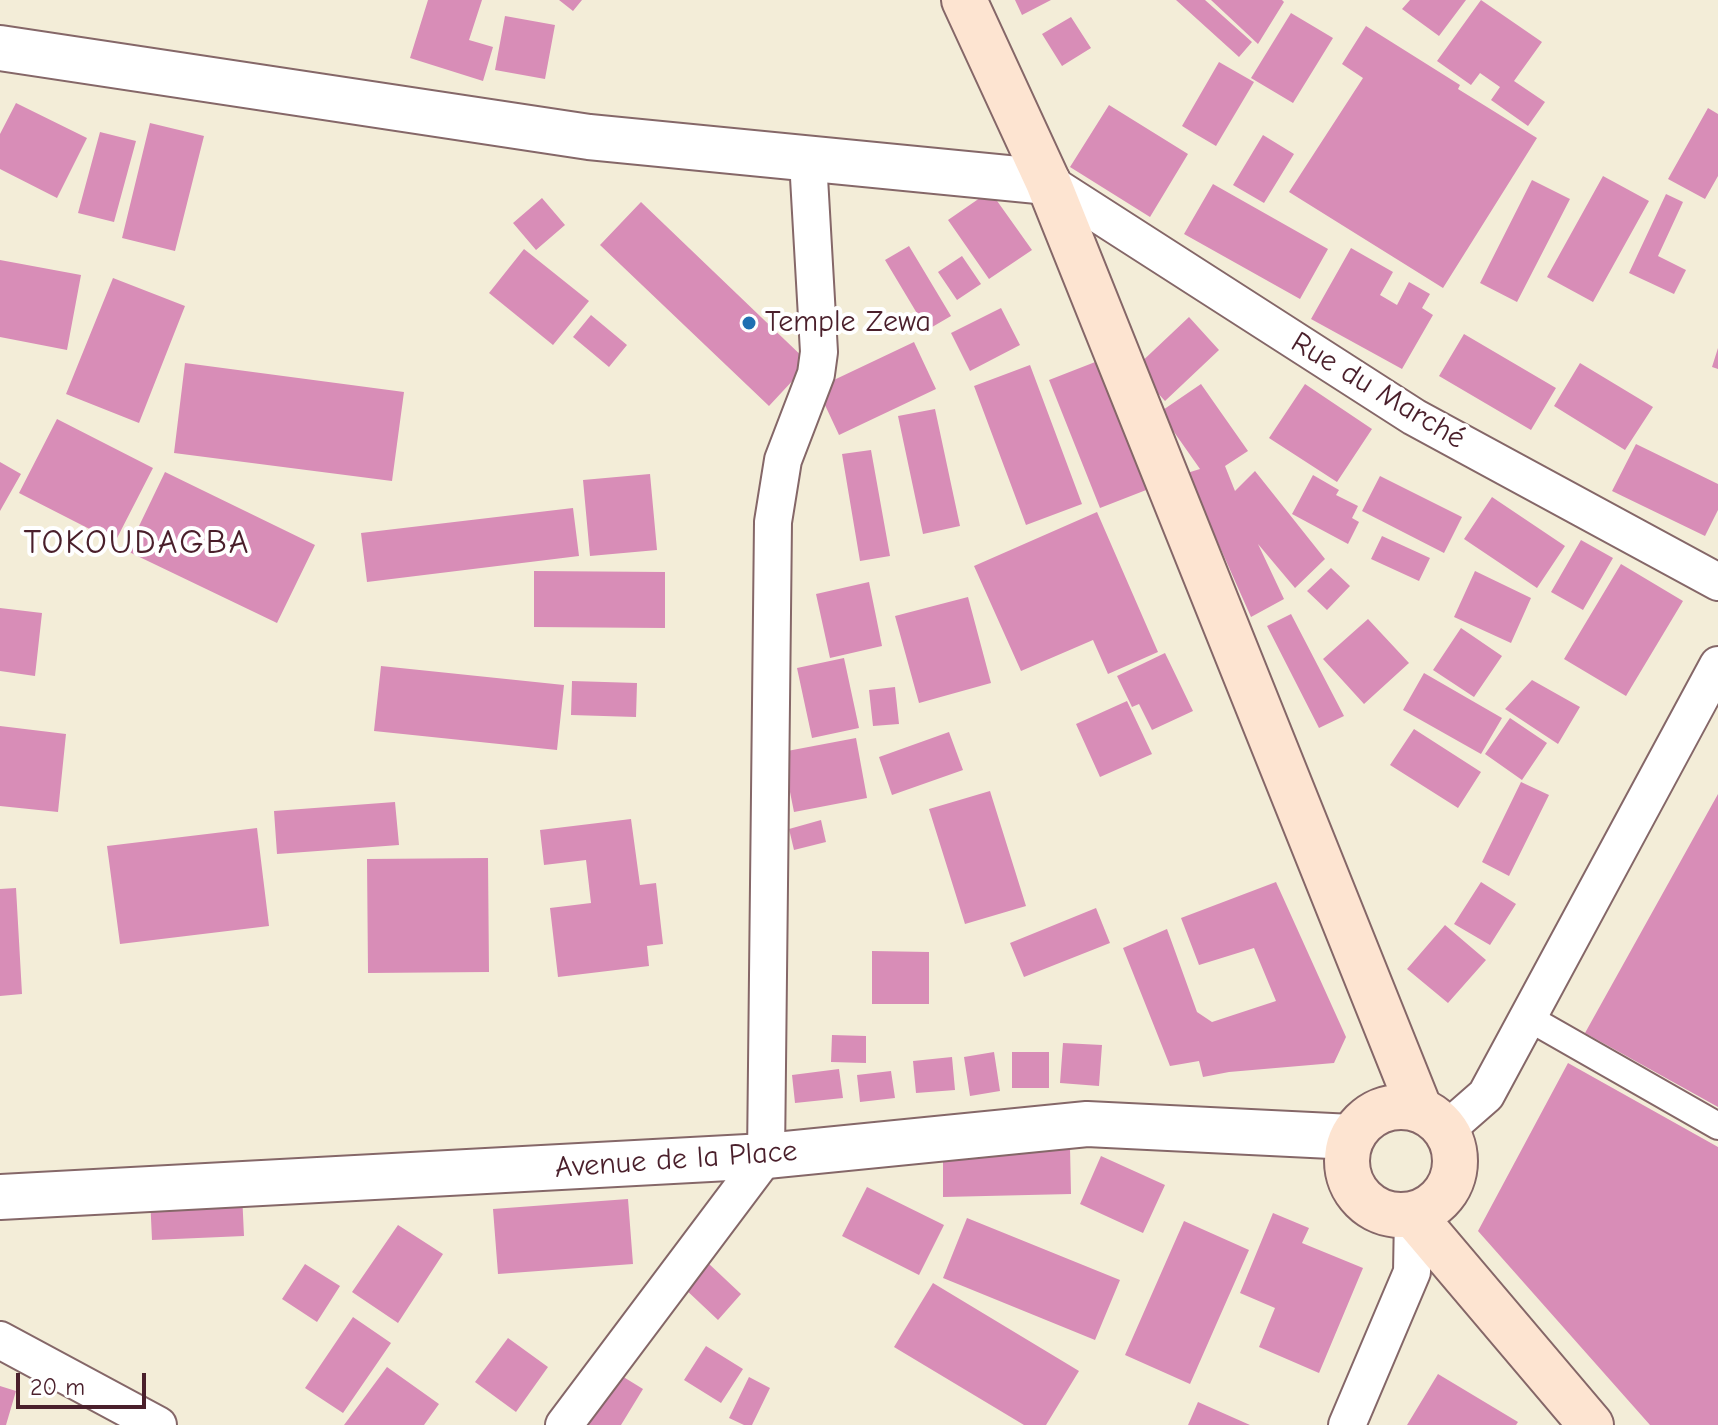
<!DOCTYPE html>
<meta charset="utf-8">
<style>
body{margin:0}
#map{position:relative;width:1718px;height:1425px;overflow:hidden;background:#f3edd8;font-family:"Comic Neue",sans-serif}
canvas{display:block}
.scale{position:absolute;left:16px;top:1373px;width:130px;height:36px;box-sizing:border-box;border:4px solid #4a1f2b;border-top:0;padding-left:10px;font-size:24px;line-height:28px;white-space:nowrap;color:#4a1f2b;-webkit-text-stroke:6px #fff;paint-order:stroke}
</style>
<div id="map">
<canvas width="1718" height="1425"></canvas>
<div class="scale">20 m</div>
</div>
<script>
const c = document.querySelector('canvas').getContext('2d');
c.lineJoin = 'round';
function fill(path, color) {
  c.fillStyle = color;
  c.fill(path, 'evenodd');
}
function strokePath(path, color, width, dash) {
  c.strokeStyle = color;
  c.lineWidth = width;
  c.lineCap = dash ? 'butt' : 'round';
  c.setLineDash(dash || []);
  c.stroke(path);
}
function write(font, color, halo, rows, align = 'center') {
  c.font = font + ' "Comic Neue",sans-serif';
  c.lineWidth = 8;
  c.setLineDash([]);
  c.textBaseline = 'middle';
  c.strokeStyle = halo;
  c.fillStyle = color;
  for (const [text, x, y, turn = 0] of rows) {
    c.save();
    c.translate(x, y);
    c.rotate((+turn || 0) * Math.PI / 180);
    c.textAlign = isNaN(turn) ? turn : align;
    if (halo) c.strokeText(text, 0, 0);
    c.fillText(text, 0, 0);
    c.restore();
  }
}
fill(new Path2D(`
 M428 0H482L469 40 493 47 483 81 410 58Z
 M559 0H582L573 11Z
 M1015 0H1051L1022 15Z
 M1176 0H1205L1252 42 1239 57Z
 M1211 0H1282L1284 2 1258 44Z
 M1410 0H1466L1439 36 1402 9Z
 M1481 0 1542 42 1514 81 1545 102 1528 126 1491 100 1500 87 1480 73 1471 85 1437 61Z
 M1291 13 1333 38 1293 103 1251 78Z
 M505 16 555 25 545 79 495 70Z
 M1071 17 1091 48 1062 66 1042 34Z
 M1366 26 1460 85 1458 89 1537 138 1443 288 1289 192 1363 78 1342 64Z
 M1219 62 1254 82 1216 146 1182 126Z
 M16 103 87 138 57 198 0 169V134Z
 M1109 105 1188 154 1150 217 1070 167Z
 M1708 108 1718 114V176L1705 199 1668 179Z
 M150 123 204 136 175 251 122 238Z
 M100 132 136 141 114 222 78 213Z
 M1263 135 1294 154 1264 203 1233 185Z
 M1603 176 1649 201 1593 302 1547 277Z
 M1532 180 1570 199 1517 302 1480 283Z
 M1213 184 1328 249 1300 299 1184 234Z
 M990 191 1032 250 989 279 948 220Z
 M1666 194 1683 202 1658 256 1686 270 1674 294 1629 273Z
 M542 198 565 225 536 250 513 223Z
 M641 202 809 363 769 406 600 245Z
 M909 246 951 316 927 330 885 260Z
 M1351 248 1393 272 1380 295 1397 305 1409 282 1430 294 1422 308 1433 315 1402 369 1311 319Z
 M524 249 589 301 553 345 489 293Z
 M962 256 981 284 957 300 938 272Z
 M0 260 81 275 67 350 0 337Z
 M113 278 185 306 139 423 66 394Z
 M1001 308 1020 345 970 371 951 333Z
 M591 315 627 345 609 367 573 337Z
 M1189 317 1219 350 1165 401 1135 368Z
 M1464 334 1556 388 1531 430 1439 376Z
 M914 342 936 389 839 435 817 388Z
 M1718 348V369L1712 367Z
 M1108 357 1159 485 1100 508 1049 380Z
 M185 363 404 392 392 481 174 453Z
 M1580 363 1653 407 1625 450 1554 406Z
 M1030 365 1082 504 1026 525 974 386Z
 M1201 384 1248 451 1225 466 1235 491 1255 471 1325 559 1295 588 1258 544 1284 599 1251 617 1187 473 1200 469 1160 412Z
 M1305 384 1372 429 1337 482 1269 438Z
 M935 409 960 526 923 534 898 416Z
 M57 419 153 468 115 542 19 493Z
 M1636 444 1718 484V510L1705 536 1612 491Z
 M871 450 890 556 860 561 842 454Z
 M0 462 21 474 0 511Z
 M165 472 315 545 277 623 127 551Z
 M650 474 657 550 590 556 583 480Z
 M1313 475 1339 490 1336 495 1358 506 1352 518 1359 522 1348 544 1292 514Z
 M1380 476 1462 517 1444 553 1362 511Z
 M1492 497 1565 546 1537 588 1464 539Z
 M573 508 579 556 367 582 361 533Z
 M1097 512 1158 652 1108 674 1093 640 1021 671 974 566Z
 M1382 536 1430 558 1419 581 1371 559Z
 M1581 540 1613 558 1583 610 1551 592Z
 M1621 564 1683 601 1626 696 1564 659Z
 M1331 568 1350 586 1327 610 1307 591Z
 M534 571 665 572V628L534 627Z
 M1475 571 1531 598 1511 643 1454 617Z
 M869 582 882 646 830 658 816 594Z
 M968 597 991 683 919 703 895 616Z
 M0 608 42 613 35 676 0 671Z
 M1291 614 1344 716 1319 728 1267 626Z
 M1368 619 1409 663 1364 704 1323 659Z
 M1461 628 1502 656 1474 697 1433 670Z
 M1165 653 1193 711 1152 730 1139 704 1132 707 1117 676Z
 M844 658 859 728 812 738 797 668Z
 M381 666 564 685 557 750 374 731Z
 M1424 673 1502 718 1481 754 1403 710Z
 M1532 680 1580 707 1558 744 1505 709Z
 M572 681 637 683 636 717 571 715Z
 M895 687 899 724 873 726 869 690Z
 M1127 701 1152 754 1100 777 1076 724Z
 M1510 718 1547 743 1522 780 1485 754Z
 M0 726 66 734 58 812 0 806Z
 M1414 729 1481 772 1458 808 1390 765Z
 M949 732 963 770 892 795 879 757Z
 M856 738 867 798 794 812 782 752Z
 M1521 782 1549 795 1509 876 1482 862Z
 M990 791 1026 906 965 924 929 809Z
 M1718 794V1107L1585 1033Z
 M395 802 399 845 277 854 274 811Z
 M631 819 640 885 656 883 663 944 647 946 649 966 558 977 550 908 591 903 586 860 544 865 540 830Z
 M821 820 826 842 794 850 789 829Z
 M257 828 269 926 120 944 107 846Z
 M488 858 489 972 368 973 367 859Z
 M1276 882 1346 1037 1334 1063 1229 1072 1203 1077 1199 1061 1170 1066 1123 948 1167 929 1197 1012 1212 1022 1276 1001 1254 948 1199 965 1181 918Z
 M1481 882 1516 904 1490 945 1454 924Z
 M16 888 22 994 0 996V889Z
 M1096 908 1110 943 1024 977 1010 943Z
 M1445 925 1486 960 1448 1003 1407 969Z
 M872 951 929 952V1004H872Z
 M832 1035 866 1036V1063L831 1062Z
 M1063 1043 1102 1045 1099 1086 1060 1083Z
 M994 1052 1000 1091 970 1096 964 1057Z
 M1012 1052H1049V1088H1012Z
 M952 1057 955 1090 916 1093 913 1061Z
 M1568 1063 1718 1147V1425H1650L1478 1231Z
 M839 1069 843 1098 795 1103 792 1075Z
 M891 1071 895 1098 860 1102 857 1075Z
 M1070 1147 1071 1194 943 1197V1150Z
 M1101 1156 1165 1185 1143 1233 1080 1204Z
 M867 1187 944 1225 919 1275 842 1236Z
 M242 1193 244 1236 152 1240 150 1196Z
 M628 1199 633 1264 498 1274 493 1209Z
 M1273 1213 1309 1228 1302 1243 1363 1268 1319 1373 1259 1347 1275 1308 1240 1293Z
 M967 1218 1120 1280 1095 1340 943 1278Z
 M1184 1221 1249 1250 1190 1384 1125 1355Z
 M398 1225 443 1254 398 1323 352 1292Z
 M707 1262 741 1294 718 1320 683 1287Z
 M305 1264 340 1286 317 1322 282 1299Z
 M933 1283 1079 1371 1046 1425H1024L894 1347Z
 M353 1317 391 1343 343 1413 305 1388Z
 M508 1338 548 1367 516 1412 475 1382Z
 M706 1346 743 1369 721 1403 684 1380Z
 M387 1367 439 1404 424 1425H344Z
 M617 1373 643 1389 621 1425H586Z
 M1438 1374 1518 1422 1516 1425H1407Z
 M749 1377 770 1388 752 1425H744L729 1418Z
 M0 1386 16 1391 6 1425H0Z
 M1198 1402 1250 1425H1188Z`), '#d88db7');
const pedestrian = new Path2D(`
 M1527 1017 1718 1126`);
const minor = new Path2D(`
 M1048 182 1414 417 1718 582
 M1446 1130 1486 1095 1718 665
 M0 1340 158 1425
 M564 1425 766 1156 773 522 783 460 816 374 819 352 808 160
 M1347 1425 1412 1272 1413 1215`);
const tertiary = new Path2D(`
 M0 48 589 137 1048 182
 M0 1197 766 1156 1087 1124 1352 1137`);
const secondary = new Path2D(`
 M964 0 1048 182 1420 1110
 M1347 1161a54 54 0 1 1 108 0a54 54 0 1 1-108 0Z
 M1413 1215 1591 1425`);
strokePath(pedestrian, '#856768', 30);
strokePath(minor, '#856768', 40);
strokePath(tertiary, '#856768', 48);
strokePath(secondary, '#856768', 48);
strokePath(pedestrian, '#fff', 26);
strokePath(minor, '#fff', 36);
strokePath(tertiary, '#fff', 44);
strokePath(secondary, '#fde4d1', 44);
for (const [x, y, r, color] of [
 [749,323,8,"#1f6fb2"]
]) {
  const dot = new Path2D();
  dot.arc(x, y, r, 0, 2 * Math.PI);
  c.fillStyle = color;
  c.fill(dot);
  strokePath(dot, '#fff', 3);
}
write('30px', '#4a1f2b', '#fff', [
 ["Temple Zewa",765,323]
], 'left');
write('30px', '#4a1f2b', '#fff', [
 ["Rue du Marché",1378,391,31],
 ["Avenue de la Place",676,1160,-4]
]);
c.letterSpacing = '2px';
write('34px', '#4a1f2b', '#fff', [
 ["TOKOUDAGBA",137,543]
]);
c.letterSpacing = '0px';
</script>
